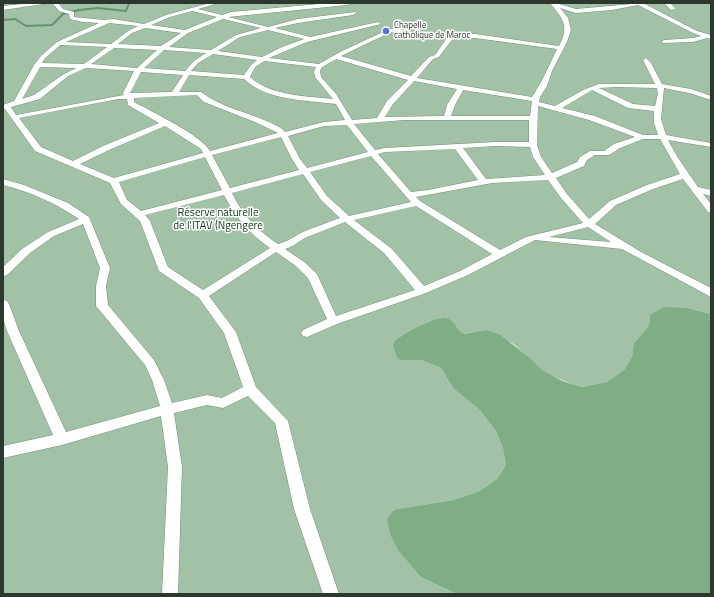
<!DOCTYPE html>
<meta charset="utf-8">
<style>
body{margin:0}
#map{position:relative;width:714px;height:597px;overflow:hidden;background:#cbeacf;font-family:"Titillium Web",sans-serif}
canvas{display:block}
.frame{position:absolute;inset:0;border:4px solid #2c382e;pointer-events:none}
</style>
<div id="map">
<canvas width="714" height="597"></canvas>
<div class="frame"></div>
</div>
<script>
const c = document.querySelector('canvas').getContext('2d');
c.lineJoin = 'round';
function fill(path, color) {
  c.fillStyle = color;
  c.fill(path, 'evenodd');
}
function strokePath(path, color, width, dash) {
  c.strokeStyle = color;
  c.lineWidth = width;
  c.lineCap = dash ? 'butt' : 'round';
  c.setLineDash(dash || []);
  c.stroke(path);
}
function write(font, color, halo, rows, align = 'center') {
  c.font = font + ' "Titillium Web",sans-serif';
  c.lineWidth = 3;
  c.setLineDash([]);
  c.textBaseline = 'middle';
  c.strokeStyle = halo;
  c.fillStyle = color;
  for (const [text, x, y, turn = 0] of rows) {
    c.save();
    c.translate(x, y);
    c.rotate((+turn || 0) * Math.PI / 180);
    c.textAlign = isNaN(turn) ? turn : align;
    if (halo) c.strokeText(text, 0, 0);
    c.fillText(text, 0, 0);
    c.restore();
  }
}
fill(new Path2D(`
 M3 3H711V314L687 308 650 322 647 328 634 343 632 357 624 370 607 382 580 387 550 375 542 370 514 344 486 330 465 334C457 331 453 318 444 318 439 319 433 321 427 322L400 360H422L441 368 454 389 480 410 496 431 503 448 506 465 497 479 480 491 454 500 398 509 421 577 457 594H3Z`), '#a2c2a7');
fill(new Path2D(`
 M664 307 687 308 711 314V594H457L421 577 398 550 390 534 387 519 393 511 398 509 454 500 480 491 497 479 506 465 503 448 496 431 480 410 454 389 441 368 422 360H400L397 357 393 345 395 341C403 334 439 313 449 319 456 323 457 331 465 334L486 330 499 334 530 358 542 370 562 381 581 387 607 382 624 370 632 357 634 343 647 328 650 322V315Z`), '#7ead86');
strokePath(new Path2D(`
 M3 20 15 19 26 26 52 25 63 14 79 10 98 8 126 11 129 3`), '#64926c', 2);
const minor = new Path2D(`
 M33 3H50L3 10V6Z
 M52 3H58L63 9 74 12V17L104 20 113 19 144 24 166 15 210 3H219L198 9 222 15 231 12 330 3H350L347 5 228 17 268 27 298 19 355 12 356 13 353 15 298 23 275 28 310 37 378 22 381 24 307 42 269 58 319 64 340 52 385 31 394 28 416 33C409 37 398 31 389 33L341 56 411 76 429 57 435 55 449 35 475 34 559 46C570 26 563 19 550 3H556L576 9 643 3 697 31 711 35V39L707 38 693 42 662 43V41L664 40 693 38 701 36 693 33 638 5 612 10 576 13 560 8 568 18 571 30 567 42 552 71 547 86 540 97 539 102 555 106 583 90 599 84H655L643 60 646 58 651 63 662 84 691 89 711 96V100L689 93 664 88 661 119 666 135 711 143V147L668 140 678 158 698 187 711 190V196L703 194 711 204V213L708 212 683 179 653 189 616 205 595 224 641 252 711 288V297L622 249 535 240 468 275 426 293 337 324 307 337 303 336 301 333 303 330 327 319 308 278 296 266 276 252 209 296 236 332 256 387 288 421 310 509 339 594H323L294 509 275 423 248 396 223 408 207 405 174 413 182 467 178 594H162L168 467 161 416 62 445 3 458V446L53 435 7 331 3 319V300L7 301 9 304 19 331 66 432 160 406 152 380 145 365 96 306V286L100 268 83 224 54 236 30 253 7 275 3 276V267L22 249 48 232 79 219C56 203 30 192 3 185V179L24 185 68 203 89 217 110 268 106 286 108 305 154 360 164 380 172 403 207 395 222 398 243 387 224 333 199 298 159 271 140 221 121 204 110 183 35 151 5 109H3V105L14 101 34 65 41 56 57 42 99 23 83 22 70 19 69 14 59 11ZM192 11 217 17 185 30 151 25 170 17ZM223 19 261 28 236 35 211 50 169 47 188 33ZM109 23 138 26 128 31 111 44 66 42ZM145 28 181 33 161 46 118 44 132 33ZM268 30 304 39 282 47 262 57 218 51 240 37ZM453 38H475L557 49C549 66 542 82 532 97L417 78 433 59 439 57ZM60 45 107 47 84 64 42 63 45 58ZM114 48 157 50 137 68 91 64ZM164 50 206 53 194 61 185 71 144 68ZM213 54 257 60 251 65 244 75 191 71 198 63ZM336 59 408 80 387 101 377 118 352 120 336 94 321 77 320 71 322 67ZM264 61 316 67 314 71 315 77 333 99C306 96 270 96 250 77L255 67ZM40 67 76 68 64 74 34 95 22 99ZM86 68 134 71 123 93 124 95 16 115 11 107 40 99 68 76ZM141 72 183 75 172 92 130 93ZM189 75 244 79C267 101 306 100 336 104L345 120 324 122 285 132C281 127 275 125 269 122 247 112 220 107 201 92H179ZM414 81 457 89 447 105 444 116 385 117 393 104ZM616 87 657 88 658 94 655 106 633 104 599 88ZM463 90 532 101 530 116H451L455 105ZM592 90 628 108 654 111V123L658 135H643L595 116 562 108ZM197 95 204 102 255 122 278 133 210 151C201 135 152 112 134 102V98ZM118 99H127L128 105 159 123 103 146 73 161 41 147 19 118ZM538 106 589 120 635 137 614 144 604 151H590L580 157 577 162 552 173 541 157 537 145ZM404 120H529V142H495L385 148 375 150 354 124ZM347 125 368 152 307 168 300 159 288 136 324 126ZM165 126 201 149 203 153 114 178 80 164 109 150ZM281 137 292 159 299 170 230 188 212 155ZM643 139H660L680 174 647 185 610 201 589 219 567 194 556 178 584 166 587 160 595 155H609L620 148ZM495 146 530 147 533 157 545 175 486 179 463 148ZM455 149 478 180 428 190 411 192 378 154 385 152ZM371 156 411 202 349 216 327 196 310 172ZM205 157 222 190 141 211 127 200 119 182ZM303 174 321 200 340 218C327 223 314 227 301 233 293 237 287 242 278 244 257 230 243 216 232 193ZM548 180 561 198 583 223 526 237 500 250 420 201 416 197 492 183ZM224 195C235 217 250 234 270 248L203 290 168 267 150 221 145 215ZM416 206 492 254 460 271 424 286 392 249 354 220ZM345 222 384 253 415 290 336 316 317 274 304 262 285 249C293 247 299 241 307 237 320 232 333 227 345 222ZM588 227 611 242 549 237Z
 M664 3H670L676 9 671 10Z`);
strokePath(minor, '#739078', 1);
fill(minor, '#fff');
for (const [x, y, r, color] of [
 [386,31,4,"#566de3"]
]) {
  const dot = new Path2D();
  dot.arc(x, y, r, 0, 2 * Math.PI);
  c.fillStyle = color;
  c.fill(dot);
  strokePath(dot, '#fff', 1.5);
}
write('9px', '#2c382e', '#fff', [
 ["Chapelle",394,26],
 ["catholique de Maroc",394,36]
], 'left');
write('11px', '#0d3217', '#fff', [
 ["Réserve naturelle",218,213],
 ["de l'ITAV (Ngengere",218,226]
]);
</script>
